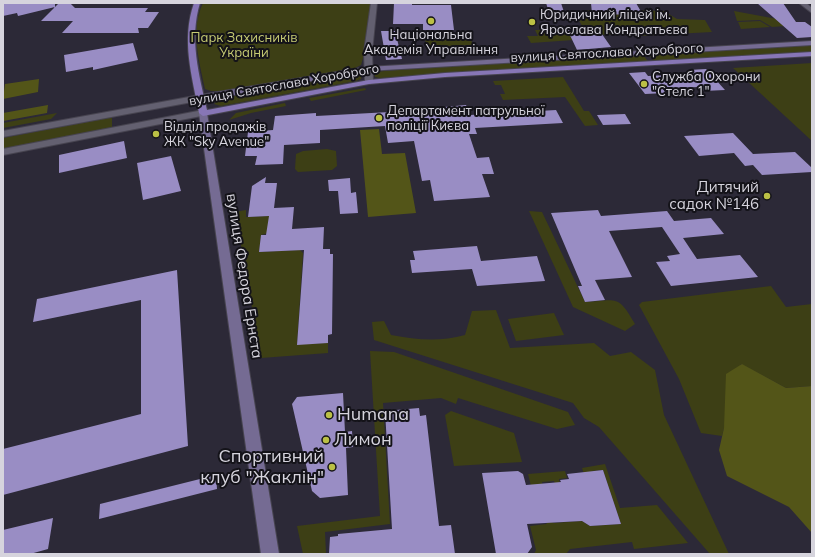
<!DOCTYPE html>
<meta charset="utf-8">
<style>
body{margin:0}
#map{position:relative;width:815px;height:557px;overflow:hidden;background:#2c2937;font-family:Mulish,sans-serif}
canvas{display:block}
.frame{position:absolute;inset:0;border:4px solid #d6d4dd;pointer-events:none}
</style>
<div id="map">
<canvas width="815" height="557"></canvas>
<div class="frame"></div>
</div>
<script>
const c = document.querySelector('canvas').getContext('2d');
c.lineJoin = 'round';
function fill(path, color) {
  c.fillStyle = color;
  c.fill(path, 'evenodd');
}
function strokePath(path, color, width, dash) {
  c.strokeStyle = color;
  c.lineWidth = width;
  c.lineCap = dash ? 'butt' : 'round';
  c.setLineDash(dash || []);
  c.stroke(path);
}
function write(font, color, halo, rows, align = 'center') {
  c.font = font + ' Mulish,sans-serif';
  c.lineWidth = 4;
  c.setLineDash([]);
  c.textBaseline = 'middle';
  c.strokeStyle = halo;
  c.fillStyle = color;
  for (const [text, x, y, turn = 0] of rows) {
    c.save();
    c.translate(x, y);
    c.rotate((+turn || 0) * Math.PI / 180);
    c.textAlign = isNaN(turn) ? turn : align;
    if (halo) c.strokeText(text, 0, 0);
    c.fillText(text, 0, 0);
    c.restore();
  }
}
fill(new Path2D(`
 M203 3H372L363 58 361 65 355 68 228 91H211L205 89C199 60 190 30 203 3Z
 M599 9 664 11 677 19 705 20 712 32 638 36 623 34 593 35 588 39 531 43 527 36H538L535 30 584 29 575 14H584L583 11Z
 M734 11 777 19 786 26 772 27 760 20 737 21Z
 M760 21 770 27 741 29 738 22Z
 M470 37 473 45 427 47 425 39Z
 M812 45V52L654 61 649 55Z
 M643 55 648 61 380 78 375 77 374 72 455 65Z
 M812 63V141L733 68Z
 M363 73 361 79 356 81 221 106 214 104 219 99Z
 M563 77 584 111H589L598 125 585 126 565 97 503 100 500 94H505L501 85H495L493 81Z
 M365 88 366 90 311 101 309 98Z
 M285 103 286 106 251 113 229 120 236 113Z
 M57 113 51 119 3 128V123Z
 M112 117V128L3 149V138Z
 M327 149 336 151 337 166 332 170 298 172 295 169 296 154 303 151Z
 M246 210V217L269 216V233L261 235 259 252 300 250 303 253 297 344 328 343V353L261 358 235 212Z
 M529 211 542 212 585 302C617 300 618 294 635 324L625 331 573 307Z
 M771 286 786 307 812 304V386L786 388 741 364 722 436 701 433 679 379 639 305 642 302Z
 M496 310 510 348 594 343 610 356 631 352 655 370 664 415 729 554H710L599 427 584 418 573 403 374 340 372 322 384 321 391 335C417 340 440 342 465 335L472 311Z
 M554 313 564 335 516 341 508 319Z
 M370 351 394 352 568 412 575 425 557 429 458 398 456 404 441 398 383 403 390 524 325 532 326 554H303L297 526 380 516Z
 M451 411 514 433 522 462 454 466 445 415Z
 M605 464 620 508 657 505 688 543 634 549 632 542 570 549 566 554H534L536 550 530 526 546 524 549 521 554 523 582 521 590 526 621 524 603 470 592 471 593 473 584 474 582 468Z
 M565 471 567 478 559 479 560 484H555L554 481 542 482 544 489 532 490 528 474Z`), '#3d3f15');
fill(new Path2D(`
 M39 79 38 92 3 99 5 84Z
 M48 105 47 113 3 121V113Z
 M379 129 382 154 405 153 416 213 368 217 360 130Z
 M742 364 786 388 812 386V533L789 507 727 476 719 450 724 428 726 374Z`), '#535518');
fill(new Path2D(`
 M3 3H55V7L18 16 17 13 3 16Z
 M59 3H70L75 8H148L145 12H159L148 28H138L139 33H62L73 21H41Z
 M394 3H412V5H451L454 30H423V24H393Z
 M546 3H561L564 12H549Z
 M591 3H636L643 15 592 14Z
 M757 3H783L796 22H805L812 27V37L797 38Z
 M597 27 611 47 577 50 567 29Z
 M381 31H395L402 59 386 60Z
 M133 43 138 60 93 70V67L66 72 64 55Z
 M706 69 725 90 704 91 700 87 662 88 666 93 645 94 629 73 645 72 648 76 692 74 689 70Z
 M466 105 470 115 556 110 563 123 475 128 477 134H469L477 158 489 157 494 174H482L490 197 434 201 430 180 422 181 414 141 388 143 385 126 320 130V143L284 145 283 164 255 165 257 156H245L248 132 273 130 275 116 316 113V116L445 109 444 107Z
 M625 114 631 124 603 125 597 115Z
 M733 133 753 154 795 152 812 168V172L762 175 753 165 745 166 734 153 699 156 684 136Z
 M124 141 127 158 59 173V155Z
 M171 156 181 191 143 200 137 163Z
 M266 177 265 183H277L274 208 294 207 292 229 324 227 323 249H330V254H333L332 334 328 335V343L297 345 304 250 259 252 261 235H266L269 216 248 217 252 186Z
 M350 178 351 193 356 192 358 213 340 214 338 191H329L328 180Z
 M598 210 601 216 667 211 674 221 711 218 724 234 683 238 697 259 740 255 758 277 671 286 656 262 670 261 667 256 680 254 662 227 609 231 632 277 595 280 605 300 585 302 578 286H582L551 213Z
 M477 246 481 261 537 256 545 281 477 286 472 269 412 273 410 260H415L413 251Z
 M177 270 188 446 3 495V449L141 414V300L33 322 37 299Z
 M343 393 345 432 352 431 353 447 346 448 348 495 320 498 312 491 292 404 297 397Z
 M419 408 420 416 426 415 439 526 451 525 455 554H329L330 537 338 536V534L392 529 385 411Z
 M603 470 621 524 590 526 582 521 527 524 532 547 527 554H496L482 473 518 471 523 474 526 485 561 482 560 480 569 479 567 474Z
 M216 475 217 489 99 519 100 504Z
 M53 518 48 549 30 554H3V530Z`), '#998dc4');
const street = new Path2D(`
 M371 3H377L372 52 373 82 369 84 365 82 364 52Z
 M799 3H806L812 8V13Z
 M200 95 204 98 203 100 3 137V131Z
 M203 110 206 111V115L3 155V149Z`);
const secondary = new Path2D(`
 M812 41V45L367 71 200 101 196 98 200 95 367 67Z
 M203 110 207 113 279 554H261L199 113Z`);
const primary = new Path2D(`
 M194 3H200C189 39 199 74 207 110L369 80 445 73 812 52V56L445 77 369 84 203 116 199 113C192 76 181 40 194 3Z`);
strokePath(street, '#474450', 2);
strokePath(secondary, '#474450', 2);
strokePath(primary, '#474450', 2);
fill(street, '#636070');
fill(secondary, '#756b93');
fill(primary, '#8776b6');
for (const [x, y, r, color] of [
 [431,21,4,"#bbc045"],
 [532,22,4,"#bbc045"],
 [644,84,4,"#bbc045"],
 [379,118,4,"#bbc045"],
 [156,134,4,"#bbc045"],
 [767,196,4,"#bbc045"],
 [329,415,4,"#bbc045"],
 [326,440,4,"#bbc045"],
 [332,467,4,"#bbc045"]
]) {
  const dot = new Path2D();
  dot.arc(x, y, r, 0, 2 * Math.PI);
  c.fillStyle = color;
  c.fill(dot);
  strokePath(dot, '#141319', 1.5);
}
write('13px', '#d6d4dd', '#141319', [
 ["Юридичний ліцей ім.",540,15],
 ["Ярослава Кондратьєва",540,30],
 ["Національна",431,35,"center"],
 ["Академія Управління",431,50,"center"],
 ["Служба Охорони",652,77],
 ["\"Стелс 1\"",652,92],
 ["Департамент патрульної",387,111],
 ["поліції Києва",387,126],
 ["Відділ продажів",164,127],
 ["ЖК \"Sky Avenue\"",164,142]
], 'left');
write('13px', '#c6cb73', '#141319', [
 ["Парк Захисників",244,38],
 ["України",244,53]
]);
write('13px', '#d6d4dd', '#141319', [
 ["вулиця Святослава Хороброго",607,53,-3],
 ["вулиця Святослава Хороброго",284,85,-10]
]);
write('15px', '#d6d4dd', '#141319', [
 ["Дитячий",759,187],
 ["садок №146",759,204]
], 'right');
write('15px', '#d6d4dd', '#141319', [
 ["вулиця Федора Ернста",244,276,81]
]);
write('18px', '#d6d4dd', '#141319', [
 ["Humana",337,415],
 ["Лимон",334,440],
 ["Спортивний",324,457,"right"],
 ["клуб \"Жаклін\"",324,478,"right"]
], 'left');
</script>
